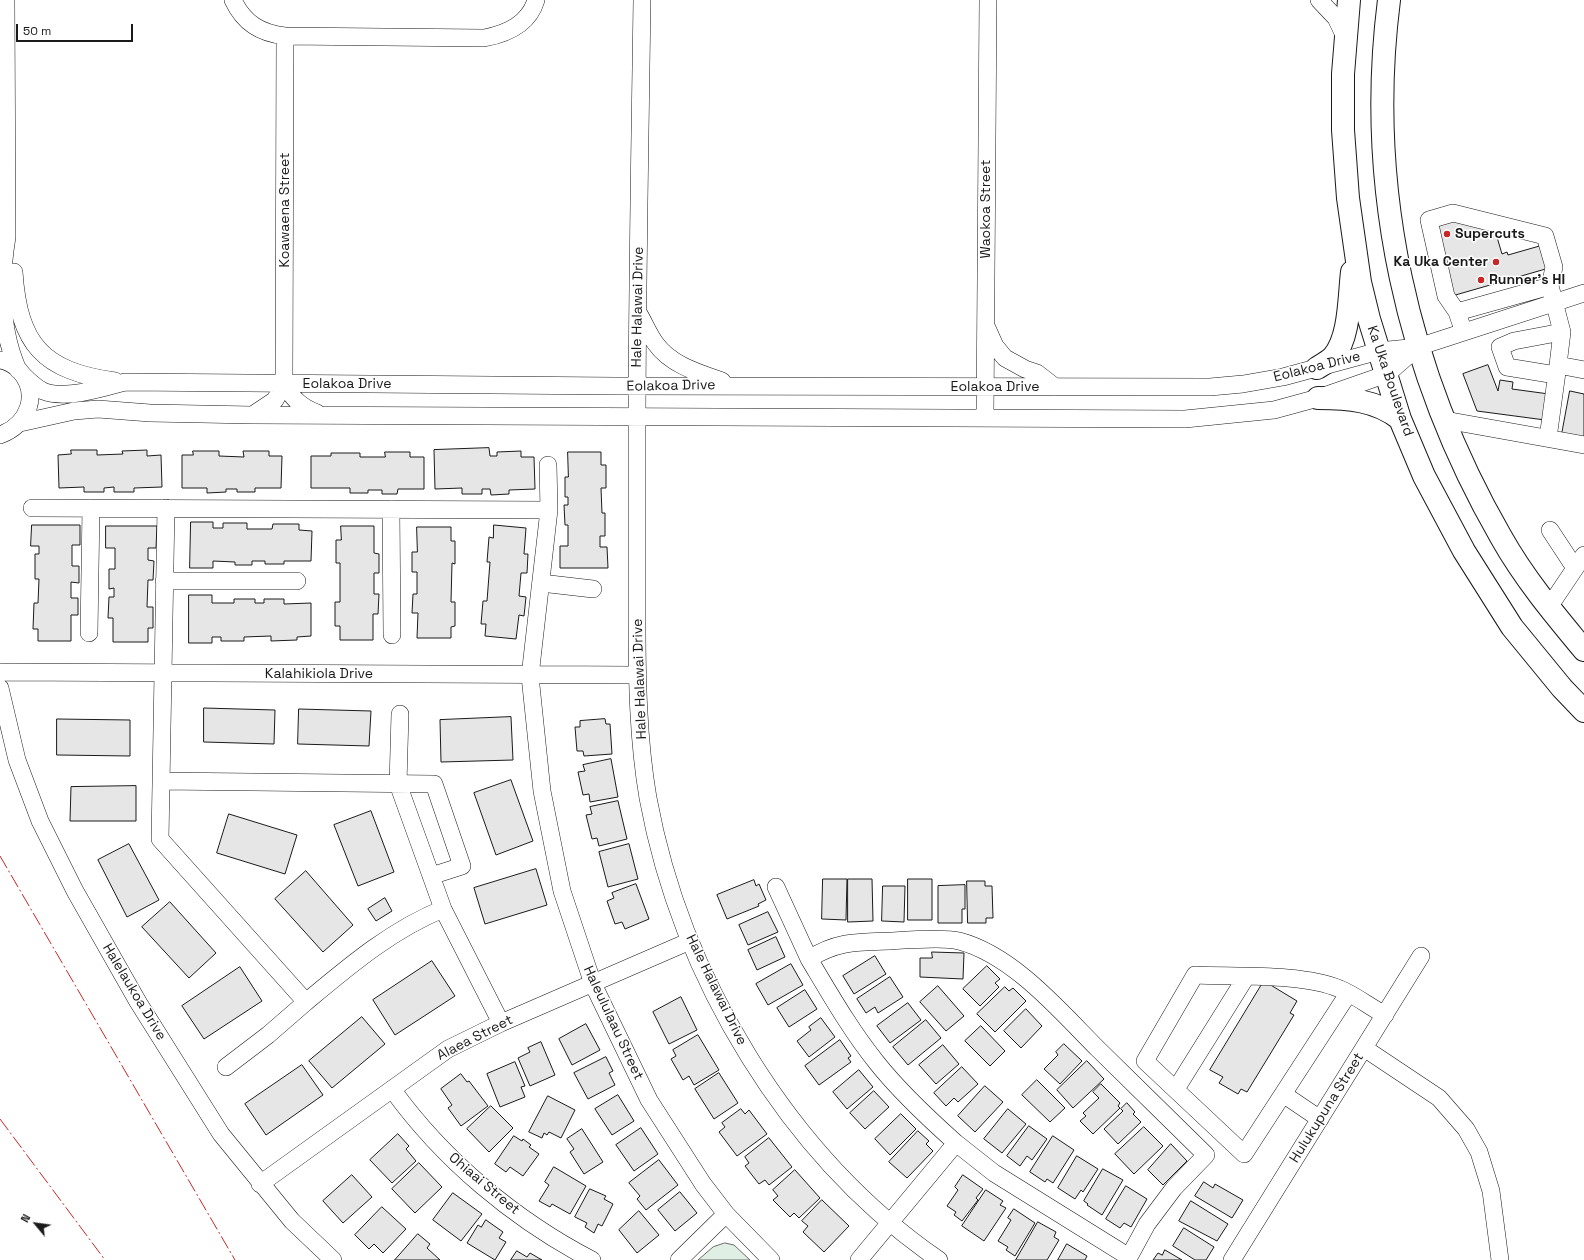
<!DOCTYPE html>
<style>
body{margin:0}
#map{position:relative;width:1584px;height:1260px;overflow:hidden;background:#fff;font-family:"Space Grotesk",sans-serif}
canvas{display:block}
.north{position:absolute;left:16px;top:1204px;width:40px;height:40px;-webkit-text-stroke:3px #fff;paint-order:stroke;rotate:299deg;font-size:11px;font-weight:700;line-height:16px;text-align:center;color:#1a1a1a}
.north::after{content:'';display:block;margin:auto;width:14px;height:18px;background:#1a1a1a;clip-path:polygon(50% 0,100% 100%,50% 72%,0 100%)}
.scale{position:absolute;left:16px;top:24px;width:117px;height:18px;box-sizing:border-box;border:2px solid #1a1a1a;border-top:0;padding-left:5px;font-size:12px;line-height:14px;white-space:nowrap;color:#1a1a1a;-webkit-text-stroke:3px #fff;paint-order:stroke}
</style>
<div id="map">
<canvas width="1584" height="1260"></canvas>
<div class="north">N</div>
<div class="scale">50 m</div>
</div>
<script>
const c = document.querySelector('canvas').getContext('2d');
c.lineJoin = 'round';
function fill(path, color) {
  c.fillStyle = color;
  c.fill(path, 'evenodd');
}
function strokePath(path, color, width, dash) {
  c.strokeStyle = color;
  c.lineWidth = width;
  c.lineCap = dash ? 'butt' : 'round';
  c.setLineDash(dash || []);
  c.stroke(path);
}
function write(font, color, halo, rows, align = 'center') {
  c.font = font + ' "Space Grotesk",sans-serif';
  c.lineWidth = 3;
  c.setLineDash([]);
  c.textBaseline = 'middle';
  c.strokeStyle = halo;
  c.fillStyle = color;
  for (const [text, x, y, turn = 0] of rows) {
    c.save();
    c.translate(x, y);
    c.rotate((+turn || 0) * Math.PI / 180);
    c.textAlign = isNaN(turn) ? turn : align;
    if (halo) c.strokeText(text, 0, 0);
    c.fillText(text, 0, 0);
    c.restore();
  }
}
const green = new Path2D(`
 M725 1243 734 1245 750 1260H698L713 1247Z`);
fill(green, '#e0efe3');
strokePath(green, '#6a6a6a', 1);
const building = new Path2D(`
 M1461 219 1494 227 1502 254 1507 252 1508 255 1543 245 1549 268 1452 296 1436 223Z
 M1488 365 1498 391 1500 380 1513 382 1512 389 1549 394 1545 420 1477 411 1463 374Z
 M1570 391 1584 394V438L1562 434Z
 M489 448 490 456H497V452L521 451V457H534L535 489 509 490V494L491 495 490 489H482V494H462V488L435 489 434 450Z
 M71 450H97V455L123 454 122 451 147 450V456L161 455 162 487 134 488V492H114V487L104 488V492H84V487L59 488 58 455 71 454Z
 M193 451H219V456L244 457 243 451H269V456H282L281 488H255V492H237V489H226V492L207 493V488H182V455H193Z
 M385 452H410V457H424V489H398L397 494H382V490H368V493H350V488H311V456H331V453H360V457H385Z
 M568 452H601V465H606V488H601L602 513H605V536H600V547H607L608 568H560V546H568V525H565L564 505H568V497H565V477H568Z
 M191 522H213V528H223V523H247V529H272L273 524H299V530L312 531 311 561H284V564H265V561H252V565H235V562L213 561V568H190Z
 M32 525H80V545H72V566H79V583L71 582V598H78V615H71V641H38V629H33L34 603H38L39 579H35V554H39V546H31Z
 M494 525 526 528 524 554H528L527 573H521L519 596 526 597 524 616 519 615 516 639 485 636 486 624H481L483 601H487L490 562H487L489 537 493 538Z
 M106 526H157L156 548H148V560L154 561 153 580H148L147 607H153V628H148V642H113V618H108L109 597H114V588L109 589V569H115V548H106Z
 M341 526H374V553L379 554V573H374V594H379L378 614H373V640H340V626H335V602H340V563H336V540H341Z
 M417 527H451V541H455V564L452 563 451 602H455V626L451 627V638H417L418 613H412L413 594H417V572H412V552H417Z
 M189 595H212V603H234V599H255V603H264V599H284V604L311 603V636L297 637V640L271 641V636L244 637V641H221V637H212V643H189Z
 M204 708 275 710 274 744 204 742Z
 M299 709 371 711 369 746 298 744Z
 M511 717 513 760 441 762 440 720Z
 M57 719 130 720V756L57 755Z
 M605 719 606 724H610L612 754 584 756 583 751H577L575 727H580V721Z
 M611 759 618 797 590 802 589 794 583 795 578 772 585 771 583 765Z
 M511 780 533 841 496 855 474 793Z
 M136 786V821H70L71 787Z
 M618 801 627 839 599 846 597 838 592 839 586 815 592 814 590 807Z
 M371 811 394 872 358 886 334 825Z
 M229 814 297 835 285 874 217 853Z
 M129 844 159 900 127 917 98 860Z
 M629 844 638 879 608 887 599 852Z
 M536 869 547 905 485 924 474 888Z
 M306 871 353 925 323 952 275 899Z
 M823 879H847L846 920 822 919Z
 M848 879H872L873 921 848 922Z
 M908 879H932V920H908Z
 M754 880 756 886 759 884 766 900 758 904 759 906 727 919 717 895Z
 M967 881H985V886H992L993 918H986V923H968Z
 M636 884 649 919 625 929 622 922 615 924 607 901 614 898 612 893Z
 M965 885V909H962V923H938V886Z
 M883 886H905L904 922 882 921Z
 M385 898 392 911 376 921 368 909Z
 M170 902 216 953 189 978 142 927Z
 M768 912 778 932 748 945 739 925Z
 M776 937 785 957 757 970 748 950Z
 M932 952 964 953 963 979 920 977V958H932Z
 M875 956 886 974 854 994 843 976Z
 M432 961 455 996 395 1035 373 1000Z
 M791 964 803 985 768 1005 756 984Z
 M987 966 1000 979 995 983 999 987 980 1006 963 989Z
 M240 967 262 1001 204 1039 182 1006Z
 M890 977 903 997 878 1013 875 1007 866 1013 857 999Z
 M1264 981 1297 1001 1290 1013 1294 1015 1247 1092 1241 1089 1238 1094 1219 1083 1223 1077 1210 1070Z
 M938 986 964 1016 946 1031 920 1002Z
 M1005 987 1009 991 1013 988 1026 1001 995 1032 977 1014Z
 M805 990 817 1009 789 1027 777 1008Z
 M681 997 697 1030 669 1044 653 1012Z
 M908 1003 921 1020 890 1043 877 1026Z
 M1026 1009 1042 1026 1021 1048 1004 1031Z
 M362 1017 385 1044 332 1088 309 1061Z
 M821 1018 835 1037 809 1057 797 1041 811 1030 809 1027Z
 M926 1020 941 1038 908 1065 893 1047Z
 M586 1024 600 1050 572 1065 559 1039Z
 M981 1026 1005 1051 990 1066 965 1041Z
 M698 1035 719 1070 694 1085 689 1076 683 1080 671 1059 676 1056 673 1050Z
 M840 1040 851 1056 848 1058 851 1062 819 1085 805 1066Z
 M541 1042 555 1075 530 1086 518 1058 530 1052 528 1048Z
 M1064 1044 1082 1061 1060 1084 1044 1069 1058 1055 1056 1052Z
 M943 1045 959 1064 936 1084 919 1065Z
 M606 1057 613 1071 609 1073 615 1085 588 1099 574 1073Z
 M1087 1061 1104 1079 1073 1108 1057 1090Z
 M515 1062 525 1086 521 1087 525 1097 500 1107 487 1074Z
 M302 1065 323 1095 266 1135 245 1104Z
 M962 1067 978 1084 958 1102 954 1098 946 1106 934 1093Z
 M859 1070 873 1087 847 1109 833 1092Z
 M719 1073 738 1103 714 1119 695 1089Z
 M461 1074 467 1082 469 1081 488 1106 461 1126 448 1108 452 1105 441 1089Z
 M1037 1080 1065 1108 1050 1122 1022 1095Z
 M1101 1084 1120 1103 1118 1106 1120 1108 1093 1134 1080 1121 1086 1116 1083 1113 1099 1098 1093 1092Z
 M985 1086 1003 1102 975 1132 958 1116Z
 M874 1091 889 1107 865 1129 850 1113Z
 M618 1095 634 1121 612 1135 595 1109Z
 M548 1096 575 1110 561 1138 549 1132 547 1135 544 1133 542 1138 529 1132Z
 M1127 1103 1135 1112 1133 1114 1141 1122 1118 1144 1104 1129 1123 1111 1121 1109Z
 M491 1106 513 1128 489 1152 467 1129Z
 M741 1109 745 1114 749 1110 767 1134 737 1156 719 1132 725 1127 722 1123Z
 M1008 1109 1026 1124 1002 1153 984 1139Z
 M901 1114 916 1129 890 1155 875 1139Z
 M1029 1126 1047 1139 1032 1160 1027 1156 1020 1166 1007 1156Z
 M1144 1127 1163 1146 1134 1174 1115 1154Z
 M641 1128 658 1154 634 1171 616 1145Z
 M582 1129 603 1162 584 1174 570 1152 574 1149 567 1139Z
 M918 1131 929 1141 926 1144 933 1151 907 1178 889 1162Z
 M398 1134 409 1146 406 1149 416 1161 392 1183 370 1160Z
 M514 1136 522 1141 523 1139 531 1145 529 1147 539 1154 523 1176 510 1167 506 1172 495 1164Z
 M1053 1136 1074 1150 1053 1183 1047 1179 1045 1182 1030 1172Z
 M769 1138 792 1167 769 1185 765 1180 759 1184 745 1166 749 1163 745 1157Z
 M1171 1144 1187 1161 1163 1185 1148 1170Z
 M1077 1156 1098 1169 1083 1192 1081 1190 1075 1199 1058 1188Z
 M659 1160 678 1185 646 1210 637 1199 640 1196 629 1183Z
 M419 1163 442 1187 415 1213 392 1189Z
 M554 1167 586 1186 570 1214 552 1204 550 1207 539 1201 549 1185 545 1182Z
 M1103 1169 1123 1180 1102 1215 1087 1205 1088 1204 1084 1201Z
 M795 1170 820 1198 799 1218 794 1213 790 1217 773 1200 778 1196 773 1190Z
 M352 1175 372 1197 343 1223 323 1201Z
 M963 1175 983 1189 976 1198 978 1200 962 1221 954 1215 956 1212 947 1206 958 1190 955 1187Z
 M1204 1182 1213 1188 1215 1184 1243 1200 1232 1218 1195 1196Z
 M1126 1186 1147 1199 1131 1227 1124 1223 1120 1228 1106 1219Z
 M590 1189 606 1196 604 1199 613 1204 602 1226 598 1224 594 1233 585 1227 587 1223 575 1217Z
 M986 1190 1003 1201 1000 1205 1006 1208 984 1241 962 1226Z
 M680 1192 697 1213 675 1231 658 1210Z
 M453 1193 482 1214 461 1241 433 1220Z
 M822 1200 849 1226 824 1252 803 1232 808 1226 802 1221Z
 M1191 1201 1228 1224 1217 1241 1179 1221Z
 M382 1207 406 1229 383 1253 374 1244 369 1249 355 1235Z
 M1014 1209 1035 1223 1015 1256 1006 1250 1008 1247 998 1241 1011 1220 1008 1218Z
 M639 1211 659 1235 637 1253 619 1230Z
 M486 1220 503 1232 499 1238 506 1242 495 1260 467 1243 478 1225 481 1227Z
 M1038 1222 1056 1232 1054 1237 1059 1240 1047 1260H1016Z
 M1184 1228 1214 1247 1206 1260H1195L1173 1246Z
 M418 1234 430 1244 427 1248 440 1260H395Z
 M1067 1244 1087 1256 1085 1260H1058Z
 M1165 1250 1182 1260H1153L1158 1253 1162 1255Z
 M517 1251 527 1257 530 1253 542 1260H511Z`);
fill(building, '#e6e6e6');
strokePath(building, '#1a1a1a', 1);
const minor = new Path2D(`
 M6 0 7 237C0 280 0 329 18 370
 M233 0C244 23 260 33 285 36L484 38C506 34 529 24 536 0
 M642 0C640 146 637 291 637 437 637 498 637 559 637 621 637 679 638 740 648 798 681 977 788 1156 939 1260
 M1319 0 1336 18 1345 37
 M14 272C19 345 43 371 115 381
 M1457 312 1446 296 1429 220 1453 213 1545 236 1554 267 1550 286
 M639 314C645 324 649 335 656 344 671 365 699 373 722 381
 M1461 324 1457 312 1550 286 1562 332 1558 365 1584 370
 M987 328 995 346 1005 358 1025 369 1037 373 1055 387
 M0 360C7 361 14 365 19 370 41 394 28 425 0 435
 M23 375C29 381 35 387 43 391 65 400 103 388 125 382L616 386 1210 387 1243 384 1283 377 1379 351 1418 347 1584 293
 M1556 375 1507 367 1500 347 1514 341 1562 332
 M284 384C293 399 301 407 317 413
 M254 414 275 400 284 384 285 36
 M985 417 988 0
 M1445 420 1584 445
 M20 423 74 411 98 409 150 413 252 415 1185 419 1274 410 1318 398 1387 374 1418 347
 M1548 438 1558 365
 M548 465 549 510 530 676 542 791 562 891 593 984 649 1100 703 1184 726 1214 771 1260
 M32 508 549 510
 M166 508 160 839 306 1002 268 1035 226 1067
 M391 509 392 635
 M1550 530 1575 568
 M164 581H297
 M541 583 593 589
 M1549 607 1584 555
 M89 633 91 508
 M0 672 637 675
 M0 688 17 760 40 821 75 891 138 1002 221 1134 292 1221 333 1260
 M161 781 434 784 462 866 431 876
 M776 887 809 959C837 941 858 942 890 941 907 940 945 937 959 941 1013 955 1060 1011 1098 1049 1134 1084 1170 1120 1206 1155L1174 1188 1147 1224 1129 1257 994 1173 956 1143 859 1260
 M443 909 501 1023
 M809 959C830 994 851 1031 877 1063 900 1092 928 1118 956 1143
 M1348 994 1244 1154 1145 1061 1195 975C1236 977 1303 973 1340 989 1355 995 1370 1007 1385 1015
 M306 1002C348 967 391 930 443 909L398 784 400 714
 M1364 1048 1439 1098 1466 1129 1479 1152 1491 1191 1500 1260
 M392 1089C443 1160 515 1220 592 1260
 M1176 1089 1246 977
 M1283 1094 1320 1119
 M260 1184 448 1049 501 1023 690 941
 M679 1260 726 1214
 M1232 1260 1421 956`);
const major = new Path2D(`
 M1349 0 1343 74V130L1348 198 1360 282 1369 319 1400 419 1424 476 1464 551 1512 627 1562 688 1584 711
 M1389 0C1365 187 1407 374 1501 537 1524 578 1554 614 1584 650
 M1317 368C1322 365 1329 361 1333 357 1350 338 1349 297 1352 272
 M1318 398C1348 398 1376 400 1400 419`);
strokePath(minor, '#1a1a1a', 18);
strokePath(major, '#1a1a1a', 24);
strokePath(minor, '#fff', 17);
strokePath(major, '#fff', 22);
strokePath(new Path2D(`
 M0 856 235 1260
 M0 1119 105 1260`), '#c62828', 1, [14, 3, 2, 3]);
for (const [x, y, r, color] of [
 [1447,234,4,"#c62828"],
 [1496,262,4,"#c62828"],
 [1481,280,4,"#c62828"]
]) {
  const dot = new Path2D();
  dot.arc(x, y, r, 0, 2 * Math.PI);
  c.fillStyle = color;
  c.fill(dot);
  strokePath(dot, '#fff', 1.5);
}
write('14px', '#1a1a1a', '#fff', [
 ["Waokoa Street",986,209,-90],
 ["Koawaena Street",285,210,-90],
 ["Hale Halawai Drive",638,307,-89],
 ["Eolakoa Drive",1317,367,-14],
 ["Ka Uka Boulevard",1390,381,71],
 ["Eolakoa Drive",347,384],
 ["Eolakoa Drive",671,386,-1],
 ["Eolakoa Drive",995,387],
 ["Kalahikiola Drive",319,674],
 ["Hale Halawai Drive",640,679,-92],
 ["Hale Halawai Drive",716,990,64],
 ["Halelaukoa Drive",134,992,59],
 ["Haleululaau Street",613,1023,65],
 ["Alaea Street",475,1038,-27],
 ["Hulukupuna Street",1327,1108,-58],
 ["Ohiaai Street",484,1184,40]
]);
write('bold 14px', '#1a1a1a', '#fff', [
 ["Supercuts",1455,234],
 ["Ka Uka Center",1488,262,"right"],
 ["Runner's HI",1489,280]
], 'left');
</script>
